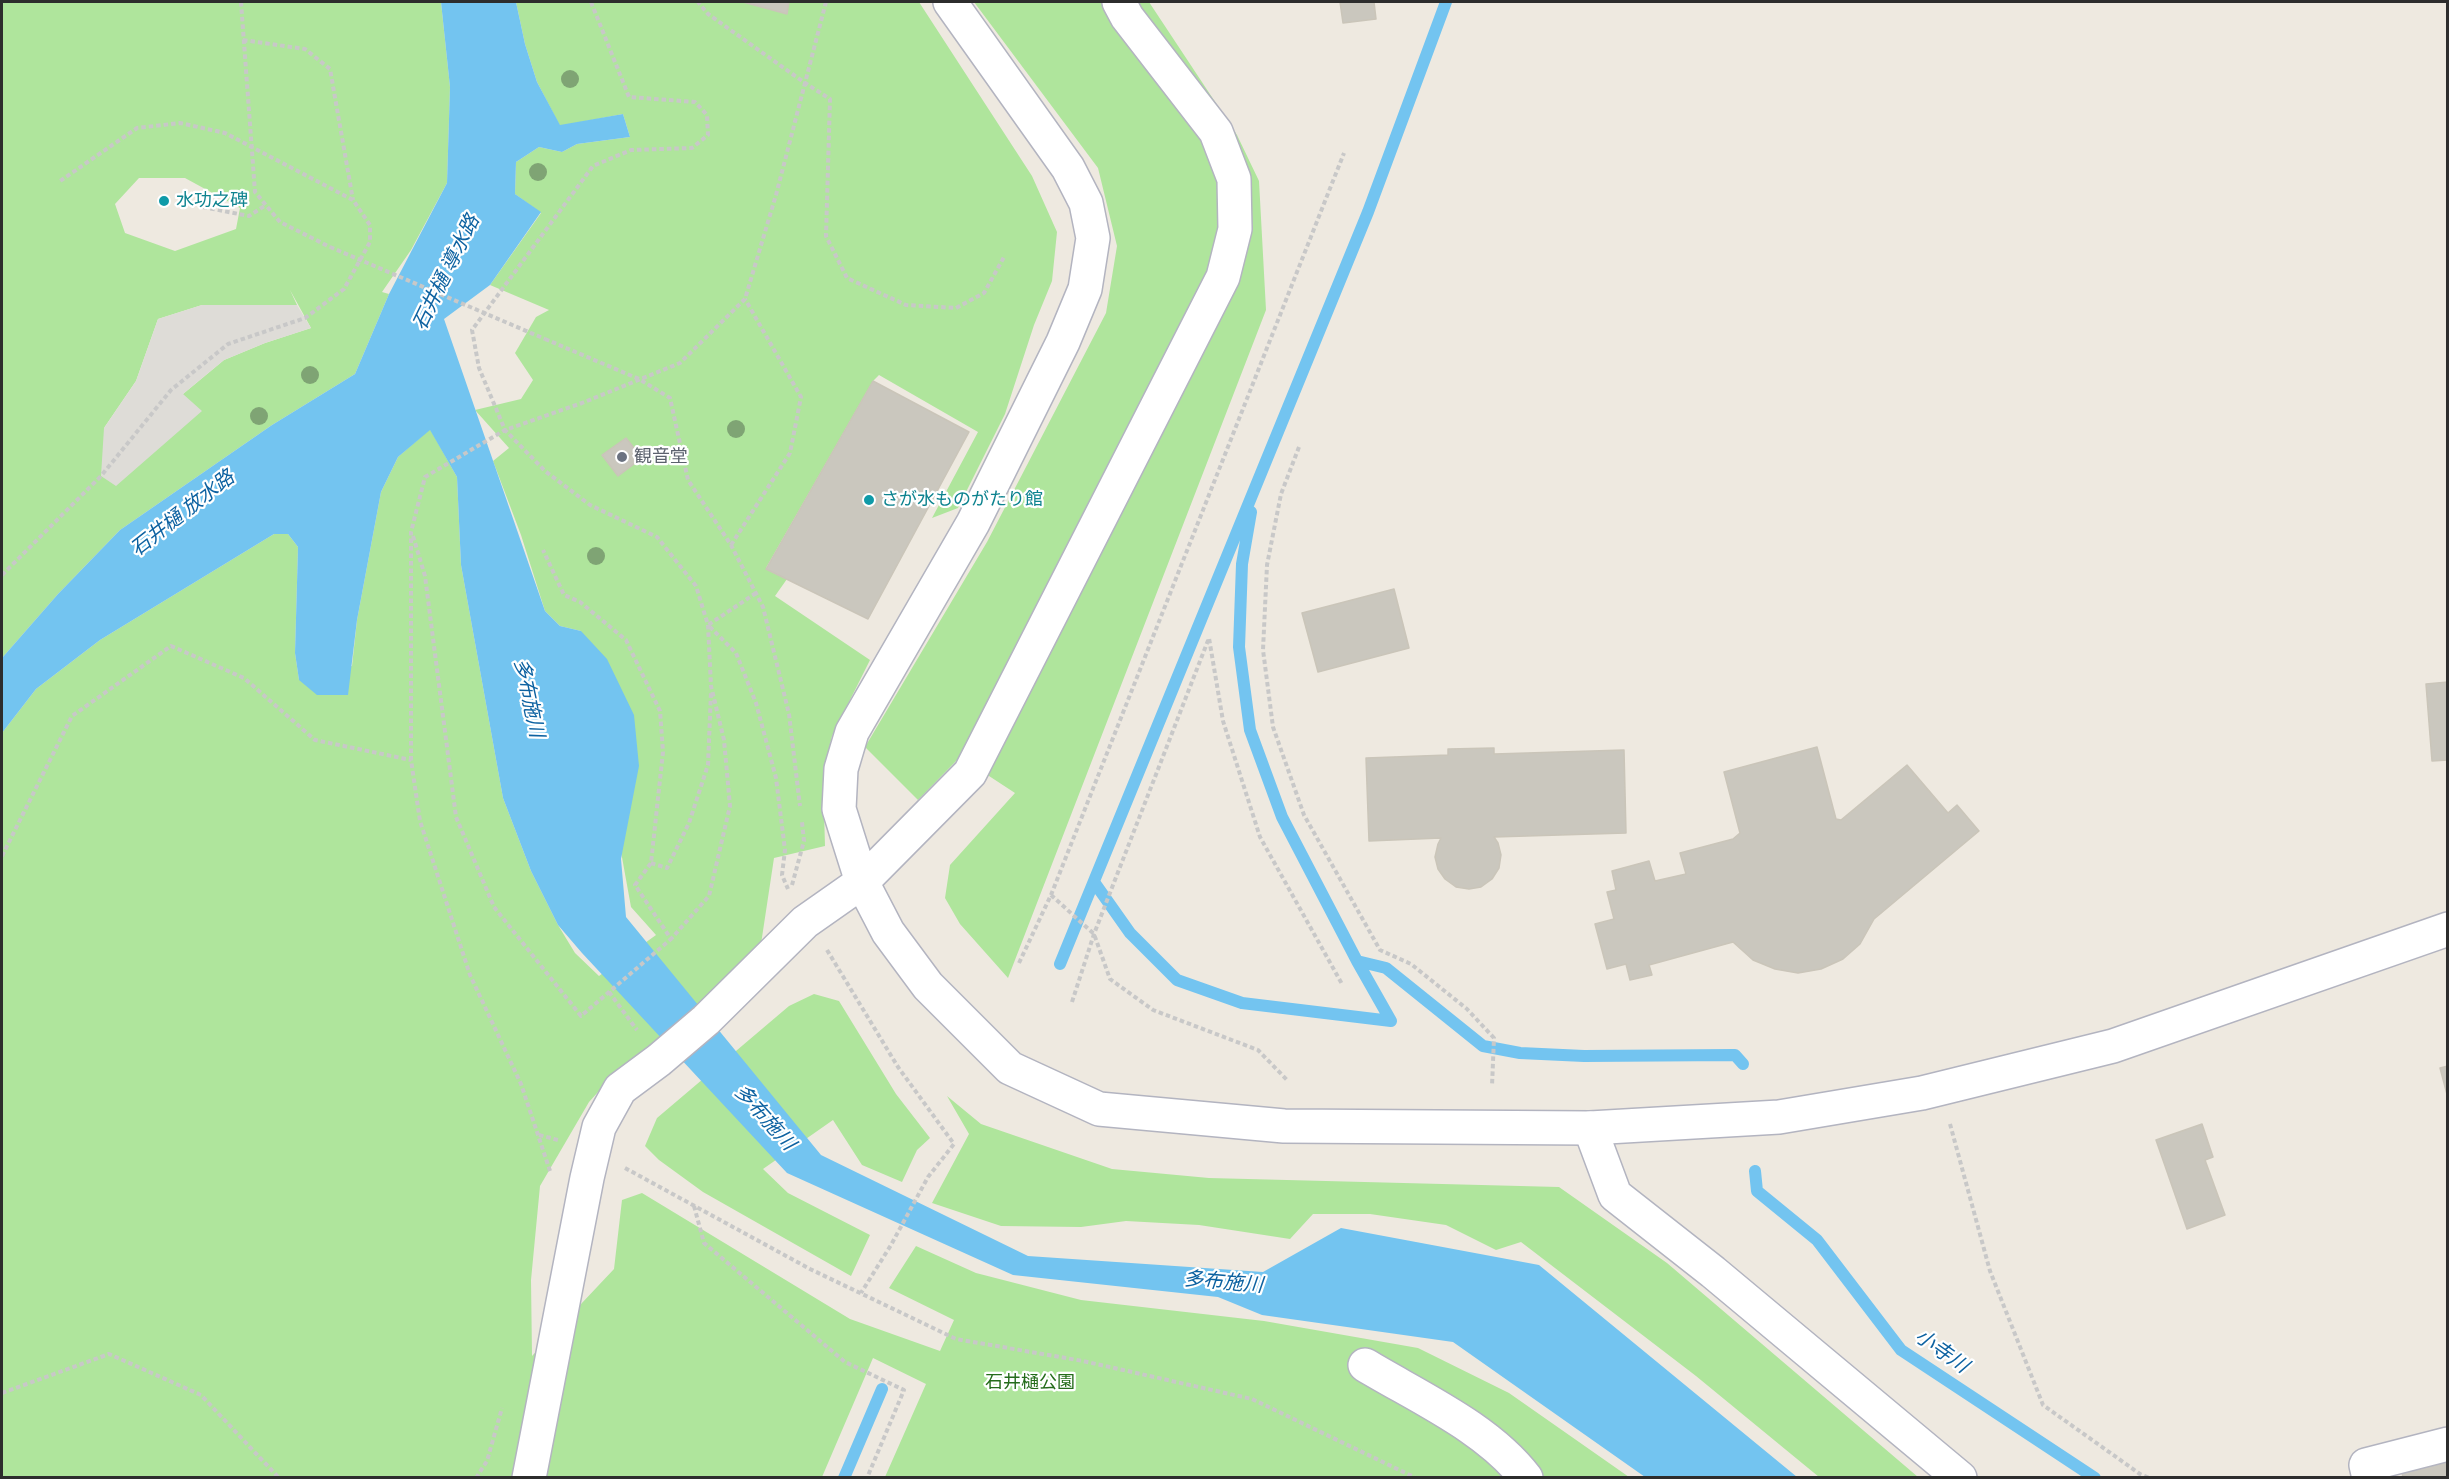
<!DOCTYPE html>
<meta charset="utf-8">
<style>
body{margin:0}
#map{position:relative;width:2449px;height:1479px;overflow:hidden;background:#eee9e0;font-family:"Varela Round",sans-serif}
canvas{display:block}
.frame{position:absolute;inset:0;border:3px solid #2d2d2d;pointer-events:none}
</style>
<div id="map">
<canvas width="2449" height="1479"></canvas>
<div class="frame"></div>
</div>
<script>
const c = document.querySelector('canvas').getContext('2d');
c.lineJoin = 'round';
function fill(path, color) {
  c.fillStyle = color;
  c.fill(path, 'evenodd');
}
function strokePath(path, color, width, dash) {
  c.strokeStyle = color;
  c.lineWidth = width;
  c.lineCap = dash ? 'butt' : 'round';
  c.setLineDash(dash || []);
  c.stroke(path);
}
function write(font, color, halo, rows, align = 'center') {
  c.font = font + ' "Varela Round","Noto Sans JP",sans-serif';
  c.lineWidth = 4.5;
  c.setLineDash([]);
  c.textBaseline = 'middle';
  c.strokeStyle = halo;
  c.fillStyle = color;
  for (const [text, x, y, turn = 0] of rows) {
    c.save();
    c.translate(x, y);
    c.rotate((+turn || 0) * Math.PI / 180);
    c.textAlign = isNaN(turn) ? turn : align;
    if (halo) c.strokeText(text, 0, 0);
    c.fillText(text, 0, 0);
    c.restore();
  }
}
fill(new Path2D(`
 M2 2H441L450 87 447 183 411 250 382 292 389 294 355 374 272 425 120 530 58 594 2 658ZM139 178H185L240 208 236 229 175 251 125 233 115 204ZM290 290 311 328 265 343 224 360 183 394 104 428 136 381 158 319 202 305H297Z
 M516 2H743L787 13 789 2H919L1032 176 1057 232 1052 281 1034 325 1005 414 958 508 932 518 978 432 879 375 873 381 766 568 787 579 775 596 870 660 832 736 823 776 825 846 774 858 761 944 687 1018 617 1071 589 1102 540 1186 531 1280 532 1356 614 1269 622 1200 642 1193 850 1319 940 1351 954 1320 889 1288 916 1246 976 1273 1081 1300 1264 1321 1418 1348 1509 1393 1629 1477H885L926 1384 873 1358 822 1477H2V733L36 689 100 640 274 534H288L298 547 295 653 299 680 352 666 357 620 381 492 398 457 430 429 457 477 461 565 503 798 531 871 558 925 575 953 599 976 656 935 631 907 581 631 560 626 545 611 521 535 493 461 509 448 475 410 521 399 533 380 515 353 536 317 549 310 490 285 541 213 515 194 516 162 539 147 562 152 577 144 630 137 623 114 560 126 537 82 525 44Z
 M974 2H1149L1237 135 1259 181 1266 310 1008 978 960 924 945 898 950 865 1015 793 960 757 918 800 865 747 987 542 1106 313 1117 246 1098 168Z
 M814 994 839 1001 896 1094 930 1138 917 1150 902 1182 862 1165 833 1120 763 1169 788 1193 870 1235 851 1276 703 1192 659 1160 645 1146 657 1118 789 1006Z
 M947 1096 981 1124 1112 1169 1209 1178 1559 1187 1667 1263 1918 1477H1819L1696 1376 1521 1242 1496 1250 1446 1225 1370 1214H1313L1290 1239 1199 1225 1126 1221 1081 1227 1001 1226 932 1203 969 1134Z`), '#afe59c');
fill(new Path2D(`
 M202 305H297L311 328 265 343 224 360 183 394 202 411 116 486 101 476 104 428 136 381 158 319Z`), '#dedcd7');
fill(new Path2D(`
 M441 2H516L525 44 537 82 560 125 623 114 630 137 577 144 562 152 539 147 516 162 515 194 541 212 490 285 444 319 545 611 560 626 581 631 607 659 634 715 639 766 621 859 626 917 821 1155 1028 1256 1263 1272 1341 1228 1539 1265 1797 1477H1645L1453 1342 1262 1315 1218 1297 1013 1275 787 1173 582 953 558 925 531 871 503 798 461 565 457 477 430 430 398 457 381 492 357 620 348 695H317L299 680 295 653 298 547 288 534H274L100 640 36 689 2 733V658L58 594 120 530 272 425 355 374 389 294 447 183 450 87Z`), '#73c4f0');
strokePath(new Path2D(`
 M1251 512 1242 564 1239 647 1250 730 1282 817 1357 961 1391 1021
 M1094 882 1130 933 1177 980 1242 1003 1391 1021
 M1357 961 1386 968 1483 1046 1520 1053 1584 1056 1735 1055 1743 1064
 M1060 964 1368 212 1446 2
 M1755 1171 1757 1191 1817 1240 1901 1350 2095 1478
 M844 1478 882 1389`), '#73c4f0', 12);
const building = new Path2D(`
 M743 2H789L787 14Z
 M1340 2H1374L1376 19 1343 23Z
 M873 381 969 432 868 619 766 569Z
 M626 438 642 458 618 476 602 455Z
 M1394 589 1409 648 1318 672 1302 613Z
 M2448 682V760L2432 761 2426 684Z
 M1817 747 1836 819 1841 820 1907 765 1948 813 1957 805 1979 831 1874 919 1860 944 1843 959 1821 969 1798 973 1775 969 1753 960 1733 942 1649 965 1652 975 1630 980 1626 964 1607 969 1595 924 1614 919 1607 892 1616 890 1612 871 1649 861 1655 881 1686 874 1680 853 1733 839 1740 833 1724 772Z
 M1494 748V754L1624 750 1626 833 1494 837 1498 843 1501 855 1499 868 1492 879 1481 887 1469 889 1456 887 1445 879 1438 869 1435 857 1438 844 1441 838 1369 841 1366 758 1448 755V749Z
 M2448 1066V1098L2440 1068Z
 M2202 1124 2213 1157 2205 1160 2225 1215 2187 1229 2156 1140Z
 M2448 1457V1478H2403L2401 1466Z`);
fill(building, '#cac7be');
strokePath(building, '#cac5b9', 1.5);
const street = new Path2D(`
 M862 882 839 809 841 769 852 732 973 523 1063 342 1085 289 1093 238 1086 203 1068 168 950 2
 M1590 1128 1615 1195 1713 1272 1960 1478
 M1365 1365C1418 1397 1488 1428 1526 1478
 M529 1478 587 1178 599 1127 620 1089 659 1060 706 1020 805 922 862 882 970 773 1223 277 1235 229 1234 179 1216 132 1127 17 1119 2
 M2369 1478 2366 1465 2448 1444`);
const secondary = new Path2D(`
 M862 882 888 932 928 986 1010 1068 1099 1109 1284 1126 1590 1128 1779 1117 1922 1093 2113 1046 2448 929`);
strokePath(street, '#b3b4c0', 36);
strokePath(secondary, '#b3b4c0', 36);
strokePath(new Path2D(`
 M241 2 255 192 280 222 330 247
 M591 2 629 97 695 102 707 115 708 135 692 148 631 150 593 166 472 330 479 368 505 430 545 471 590 505 657 537 696 586 708 625 711 686 724 740 730 806 709 896 671 939
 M826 2 805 83 830 99 826 236 847 278 906 305 956 308 984 293 1004 257
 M243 40 305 49 330 69 353 200
 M203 207 249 216 266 205
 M545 339 639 379 670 398 688 480 731 545 763 607 789 714 800 806
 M1299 447 1281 494 1267 565 1263 650 1273 727 1304 815 1380 950 1411 964 1467 1009 1494 1038 1492 1086
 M413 536 425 576 456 817 494 907 581 1016 671 939 635 885 651 863 663 752 660 711 626 640 580 602 564 595 543 550
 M731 545 790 453 801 397 745 299
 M2 575 101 476 171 390 228 344 305 318 344 289 370 242V225L353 200 225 133 180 123 137 128 60 181
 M756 593 708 625 736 653 756 703 776 778 785 850 782 875 788 889
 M2 856 72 716 171 646 244 678 315 740 411 760
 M651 863 667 868 689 823 708 765 711 692
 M792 885 804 841 802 822
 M1051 895 1094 934 1110 979 1153 1010 1258 1050 1288 1081
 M827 950 898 1067 954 1144 928 1177 891 1245 861 1293
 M1019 963 1051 895 1344 153
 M609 992 637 1030
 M1072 1002 1094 934 1209 638 1223 721 1260 837 1342 984
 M1950 1124 1990 1271 2043 1405 2140 1474 2149 1478
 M539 1135 558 1140
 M625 1168 810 1269 956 1339 1083 1361 1252 1399 1416 1478
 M550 1171 521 1084 470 975 420 821 411 760V532L425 477 505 430 582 403 680 363 745 299 776 195 805 83 708 14 698 2
 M694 1206 704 1243 845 1362 904 1390 867 1478
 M2 1393 109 1354 201 1395 279 1478
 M476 1478 487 1461 502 1408`), '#c8c8c8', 4, [4.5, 3]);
strokePath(street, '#fff', 33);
strokePath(secondary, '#fff', 33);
strokePath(new Path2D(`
 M330 247 545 339`), '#c8c8c8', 4, [4.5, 3]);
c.fillStyle = '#7fa474';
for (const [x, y] of [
 [570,79],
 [538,172],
 [310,375],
 [259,416],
 [736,429],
 [596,556]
]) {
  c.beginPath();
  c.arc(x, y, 9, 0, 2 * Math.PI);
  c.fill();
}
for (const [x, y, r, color] of [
 [164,201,6,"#0f9aa8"],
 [622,457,6,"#6b7280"],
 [869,500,6,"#0f9aa8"]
]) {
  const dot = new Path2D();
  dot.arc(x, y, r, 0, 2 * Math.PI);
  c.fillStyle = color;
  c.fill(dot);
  strokePath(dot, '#fff', 2);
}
write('18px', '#0d838f', '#fff', [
 ["水功之碑",176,201],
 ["さが水ものがたり館",881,500]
], 'left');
write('18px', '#5b616d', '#fff', [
 ["観音堂",634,457]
], 'left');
write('18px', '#256c1b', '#fff', [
 ["石井樋公園",1030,1383]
]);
write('italic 20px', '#0d62a1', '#fff', [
 ["石井樋 導水路",447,273,-64],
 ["石井樋 放水路",183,514,-38],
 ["多布施川",528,698,78],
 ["多布施川",764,1118,48],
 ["多布施川",1223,1283,5],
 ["小寺川",1941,1352,35]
]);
</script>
